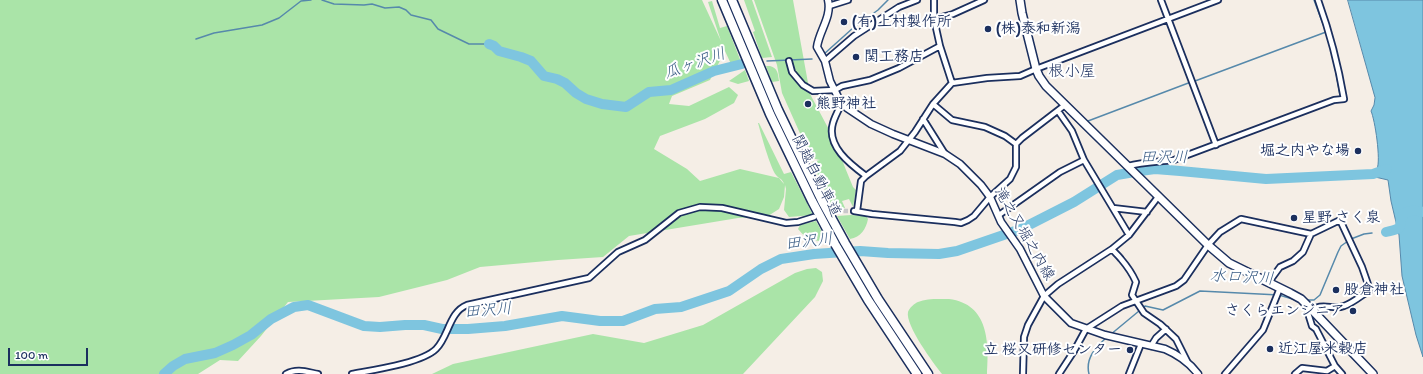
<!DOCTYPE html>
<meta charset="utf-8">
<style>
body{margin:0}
#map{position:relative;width:1423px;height:374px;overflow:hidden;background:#f5eee6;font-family:Itim,sans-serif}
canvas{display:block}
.scale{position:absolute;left:8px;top:348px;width:80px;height:18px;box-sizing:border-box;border:2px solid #1b2f5e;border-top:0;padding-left:5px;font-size:12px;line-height:14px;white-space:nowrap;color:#1b2f5e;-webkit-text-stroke:3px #fff;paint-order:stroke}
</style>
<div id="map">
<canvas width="1423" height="374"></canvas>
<div class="scale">100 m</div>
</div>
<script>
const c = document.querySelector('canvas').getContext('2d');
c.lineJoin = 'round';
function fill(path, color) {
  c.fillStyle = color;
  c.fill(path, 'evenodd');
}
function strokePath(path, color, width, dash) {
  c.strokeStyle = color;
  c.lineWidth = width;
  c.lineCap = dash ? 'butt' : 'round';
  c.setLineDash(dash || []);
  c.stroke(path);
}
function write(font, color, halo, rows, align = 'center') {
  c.font = font + ' Itim,"Klee One",sans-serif';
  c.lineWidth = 4;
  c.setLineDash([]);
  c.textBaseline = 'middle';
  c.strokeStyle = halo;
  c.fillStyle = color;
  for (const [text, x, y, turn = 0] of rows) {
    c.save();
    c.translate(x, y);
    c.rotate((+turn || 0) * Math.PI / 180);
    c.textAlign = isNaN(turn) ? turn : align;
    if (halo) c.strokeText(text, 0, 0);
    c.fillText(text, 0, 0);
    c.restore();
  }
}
fill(new Path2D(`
 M0 0H702L721 41 708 2 712 1 720 28 727 26 741 62 731 64 725 51 710 80 672 96 669 104 689 106 729 87 738 95 734 103 705 119 660 136 654 149 687 169 700 181 740 169 779 178 784 184C782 178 779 179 776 175 770 167 761 134 758 123H759L784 174 791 172 813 215 789 217 784 210 786 189 785 185 784 197 779 209 768 216 738 218 629 236 603 257 558 260 480 267 447 280 379 297 288 302 261 336 238 361 220 360 198 374H0Z
 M744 0H752L772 57 762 58 753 32 755 31Z
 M754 0H793L810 94 834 139 846 170 853 187 856 190 853 207 849 199 842 201 845 208 834 210 812 162 820 160 839 195 820 160 811 158 782 93 777 65Z
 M770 66C778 68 778 74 779 81L772 82 766 66Z
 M745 70 749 81 738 84 729 81Z
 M851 215 866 216 868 219C866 229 861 237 850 239L837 216Z
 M816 221 827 241C812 241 808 241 798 229L800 225Z
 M816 268 822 272 823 281 815 297 743 374H432L453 364 593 334 644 343 703 325 795 273 807 269Z
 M949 299C989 304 989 343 987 374H942C934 364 905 325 908 312 909 308 915 303 918 302 927 298 940 299 949 299Z`), '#aae4a8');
const water = new Path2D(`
 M1348 0H1423V357L1416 335 1402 276 1399 235 1391 201 1388 180 1375 177 1374 171 1377 169C1381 160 1375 120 1371 111L1374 105 1375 98Z`);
fill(water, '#7ec5df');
strokePath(water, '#5689ab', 1);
strokePath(new Path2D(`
 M322 0 334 4 364 5 372 4 385 8 399 7 406 10 411 15 431 20 438 29 469 44H489
 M1314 0 1326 32 1333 56 1340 95
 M196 39 214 33 262 25 279 18 301 1 311 0
 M824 54 853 28 878 10 888 0
 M767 61 812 59
 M1195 81 1326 32
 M1088 121 1191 82
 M1351 239 1364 234 1372 233
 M1306 300H1314L1320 295 1338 252 1341 246 1348 241
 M1110 335 1145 306 1163 310 1200 291 1279 295 1296 300
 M1089 374C1085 358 1096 347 1107 337`), '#5689ab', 1.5);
strokePath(new Path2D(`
 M489 44 494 46 499 51 521 57 531 61 544 76 557 79 565 83 576 93 586 99 602 104 626 107 649 92 671 90 714 71 742 64
 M1386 232C1390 231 1396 230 1399 228 1401 226 1400 221 1401 219 1404 209 1415 210 1423 212
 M164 374 173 366 185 359 215 353 233 345 251 335 271 319 294 307 308 305 364 326 380 327 405 325H424L442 329H468L505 326 562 316 600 321H623L655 309 681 307 729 291 761 269 781 259 814 254 860 251 888 253 939 254 957 251 1021 229 1074 202 1117 175 1140 171 1155 169 1180 171 1266 179 1373 174 1387 169`), '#7ec5df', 10);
strokePath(new Path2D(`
 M818 216 842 211H854`), '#c9c8cb', 4.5, [4.5, 2]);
const minor = new Path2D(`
 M934 0V19L940 46 952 83
 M1161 0 1216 145
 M829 6 848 0
 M934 19 953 14 984 0
 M789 61 792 72 803 85 813 91 835 90 842 86 870 80 899 68 940 46
 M825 61 854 36 899 7 917 0
 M842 103C839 109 835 116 833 123 826 146 850 164 866 176
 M933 104 952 120 985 127 1005 136 1016 144
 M1058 111 1072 131 1084 160 1129 235
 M923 119 945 154
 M1128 166C1143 162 1158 162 1174 160L1334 100 1344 99C1338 64 1330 33 1318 0
 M1113 208 1147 212
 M854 211 872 214 955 222 961 223 968 220 974 216 990 197 1010 179 1016 167V144L1022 138 1065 105
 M857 211 861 181 866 176 900 151 915 132 933 104 952 83 987 78 1020 76 1036 69 1218 0
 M999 215 1060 172 1084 160
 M1112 249C1114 252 1118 255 1121 259 1127 266 1132 273 1136 282L1132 295 1144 313 1160 324 1176 339 1187 361
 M1269 282 1280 267 1293 261 1303 252 1311 234
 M1151 346 1156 338 1166 329
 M286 374C297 368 307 372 318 374
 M352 374C373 370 422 363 436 349 449 336 449 312 467 305L589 278 618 252 645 240 679 213 700 207 722 208 786 223 798 222 814 217
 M1023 374 1024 337 1028 325 1044 296 1058 284 1112 249 1129 235 1158 197
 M1059 374 1074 351 1086 329 1122 306 1176 286 1184 280 1208 245 1220 232 1241 219 1311 234 1340 220 1362 267 1370 290C1362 295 1353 303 1344 306 1332 311 1322 300 1308 313L1312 326 1316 329 1335 366 1342 374
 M1129 374 1141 344
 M1225 374 1263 330 1280 288
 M1295 374 1302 368 1327 371 1335 366`);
const secondary = new Path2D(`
 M828 0C832 17 819 31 817 47L825 61 830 81 838 97 847 108 871 124 893 134 945 154 960 164 981 185 990 197 1001 222 1020 249 1044 296 1071 323 1105 335 1165 349C1179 355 1189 362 1198 374`);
const primary = new Path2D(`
 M1020 0 1022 13 1036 69 1039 76 1046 86 1208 245 1229 263 1290 293 1301 299 1312 310 1373 374`);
const motorway = new Path2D(`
 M722 0 770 114 812 201 835 244 868 300 917 374
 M732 0 778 110 822 201 845 243 878 299 928 374`);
strokePath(minor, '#1b2f5e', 8);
strokePath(secondary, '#1b2f5e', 9);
strokePath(primary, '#1b2f5e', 10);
strokePath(motorway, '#1b2f5e', 11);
strokePath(minor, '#fff', 4.5);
strokePath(secondary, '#fff', 6);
strokePath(primary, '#fff', 7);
strokePath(motorway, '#fff', 8);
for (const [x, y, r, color] of [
 [844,22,4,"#1b2f5e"],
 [988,29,4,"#1b2f5e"],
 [856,57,4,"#1b2f5e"],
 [808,104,4,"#1b2f5e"],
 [1358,151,4,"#1b2f5e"],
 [1294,218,4,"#1b2f5e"],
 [1336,290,4,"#1b2f5e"],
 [1353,311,4,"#1b2f5e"],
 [1270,349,4,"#1b2f5e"],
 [1130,350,4,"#1b2f5e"]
]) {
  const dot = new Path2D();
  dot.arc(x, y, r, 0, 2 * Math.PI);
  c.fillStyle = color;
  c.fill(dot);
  strokePath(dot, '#fff', 1.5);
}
write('bold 15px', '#1b2f5e', '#fff', [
 ["(有)上村製作所",852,22],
 ["(株)泰和新潟",996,29],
 ["関工務店",864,57],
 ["熊野神社",816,104],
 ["堀之内やな場",1350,151,"right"],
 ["星野 さく泉",1302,218],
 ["股倉神社",1344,290],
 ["さくらエンジニア",1345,311,"right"],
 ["近江屋米穀店",1278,349],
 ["立 桜又研修センター",1122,350,"right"]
], 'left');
write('15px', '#1b2f5e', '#fff', [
 ["関越自動車道",816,176,63],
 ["滝之又堀之内線",1024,234,60]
]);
write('italic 16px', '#395c85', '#fff', [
 ["瓜ヶ沢川",695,64,-19],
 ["田沢川",1164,158],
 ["田沢川",809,242,-7],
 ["水口沢川",1242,278,3],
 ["田沢川",488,311,-5]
]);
write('16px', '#1b2f5e', '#fff', [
 ["根小屋",1072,72]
]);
</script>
